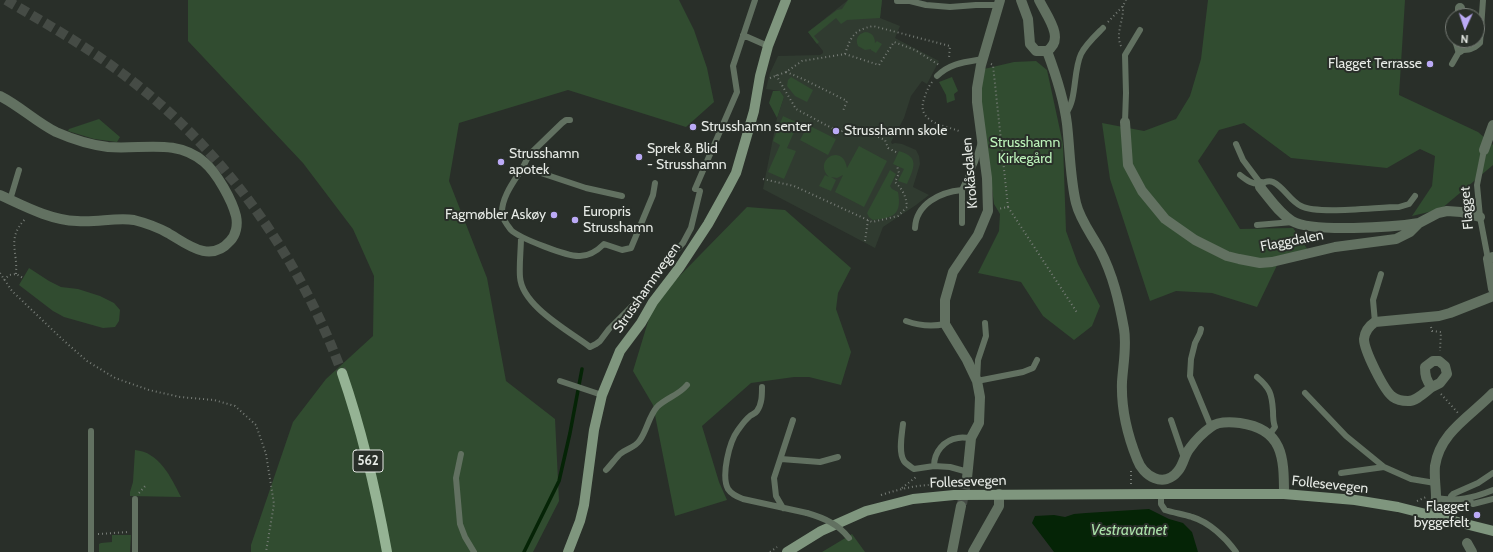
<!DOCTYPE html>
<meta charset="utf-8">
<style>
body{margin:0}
#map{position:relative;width:1493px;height:552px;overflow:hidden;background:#292f29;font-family:Cabin,sans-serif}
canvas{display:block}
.north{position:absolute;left:1445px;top:8px;width:40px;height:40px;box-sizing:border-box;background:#292f29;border:1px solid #757a74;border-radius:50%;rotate:183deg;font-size:11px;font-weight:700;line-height:16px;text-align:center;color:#e6eae5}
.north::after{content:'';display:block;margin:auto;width:14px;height:18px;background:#bbaaf6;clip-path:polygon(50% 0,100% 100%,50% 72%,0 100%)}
</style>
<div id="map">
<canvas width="1493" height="552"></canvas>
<div class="north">N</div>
</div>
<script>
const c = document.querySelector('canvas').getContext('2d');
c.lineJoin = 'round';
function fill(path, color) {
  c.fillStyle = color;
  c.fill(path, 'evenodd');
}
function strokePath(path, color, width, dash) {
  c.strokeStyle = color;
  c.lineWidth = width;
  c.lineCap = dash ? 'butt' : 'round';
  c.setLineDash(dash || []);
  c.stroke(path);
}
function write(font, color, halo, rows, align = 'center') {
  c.font = font + ' Cabin,sans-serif';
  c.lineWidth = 4;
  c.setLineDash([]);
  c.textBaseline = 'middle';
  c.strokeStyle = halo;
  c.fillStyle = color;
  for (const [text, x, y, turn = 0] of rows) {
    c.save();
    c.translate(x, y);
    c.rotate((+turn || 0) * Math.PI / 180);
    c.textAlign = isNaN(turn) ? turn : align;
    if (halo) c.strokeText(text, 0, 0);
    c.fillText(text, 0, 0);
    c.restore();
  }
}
fill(new Path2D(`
 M848 0H882L880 18 900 26 895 38 939 61 927 84 922 81 911 96 904 118 891 142 892 144 895 143 902 144 916 150 919 156 920 164 913 187 929 195 916 205 883 227 875 248 763 189 777 118 784 97 780 91 766 89 770 73 778 56 820 55 823 53V51L808 32Z`), '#303b30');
fill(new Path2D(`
 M188 0H679L694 30 707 68 714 102 686 127 568 90 459 123 449 181 487 278 506 381 555 419 559 501 533 552H251V545L293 422 326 379 373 336 374 276 353 229 303 163 188 41Z
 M848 0H882L880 18 847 20 841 24 836 18 814 36 819 42 817 44 808 32 837 10 842 9Z
 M1208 0H1405L1399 95 1478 132 1493 145V165L1441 209 1412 216 1432 186 1435 156 1420 149 1387 168 1291 158 1244 123 1219 130 1198 161 1240 229 1293 228 1310 253 1281 257 1257 307 1212 293 1176 291 1150 301 1110 179 1102 123 1144 131 1176 119 1190 96 1201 59Z
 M865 32C872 32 875 37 875 43L877 41 882 44 876 53 871 50V49L865 50 858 46C855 39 858 34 865 32Z
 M1036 61 1047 70 1063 144 1066 231 1078 264 1100 306 1092 326 1074 340 1043 316 1021 282 978 273 999 231 1000 214 994 204 980 96 984 69 1014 62Z
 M791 77 813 90 807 102 795 96 787 86 788 80Z
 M952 77 958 91 954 94 955 100 947 103 946 95 939 82Z
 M773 91H780L784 97 777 118 769 103Z
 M783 116 798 123 787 148 796 151 784 179 768 172 780 145 773 141Z
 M99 119 120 137 117 142 94 139 68 131 69 129Z
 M808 125 836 139 828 155 800 140Z
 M859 146 887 161 864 207 835 192 843 175 837 178 831 177 836 180 831 191 819 186 825 175 829 177C812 160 843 142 847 168Z
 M899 151C920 157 914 168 907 184L898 181 904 169 893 164Z
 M890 170 896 174 890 186 892 189 898 192C902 214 894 218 873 220L869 217 867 213Z
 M747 207 785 210 851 268 838 293 836 309 851 352 841 385 809 377H794L751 383 702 426 719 482 727 500 675 516 653 405 633 371 654 302Z
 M29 268 49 281 61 287 78 289 100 296 114 303 120 310 119 321 115 327 103 328 64 317 53 311 19 285Z
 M135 450C159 452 171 477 181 497L130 496V492L133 482Z
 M852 534 865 552H822Z
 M112 535H131L130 552H99V544L101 543 112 542Z`), '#314c30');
fill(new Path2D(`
 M1149 509 1169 519 1183 523 1192 532 1198 552H1054L1032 523 1035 516 1054 515 1065 517 1074 514 1086 513Z`), '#052406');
strokePath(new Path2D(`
 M524 552 559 481 570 433 582 369`), '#052406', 3.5);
strokePath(new Path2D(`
 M962 504 967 478`), '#454b45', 10, [10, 5]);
strokePath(new Path2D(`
 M6 0C43 22 81 43 116 69 220 144 298 253 342 373`), '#454b45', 10, [10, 5]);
strokePath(new Path2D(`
 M1108 22 1123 6 1126 0
 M1121 46C1115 33 1124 21 1123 6
 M845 54C851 36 854 30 873 26L950 46 949 58
 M991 64 993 65 1008 207 998 209
 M786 72 803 79 847 101 843 111
 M776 75 796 109 841 133 843 128 853 133 859 128 885 140 888 148 898 153
 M770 78 786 72 802 61 845 54 879 65 894 42 915 50 939 65
 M932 82C928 87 926 93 924 99 916 122 943 125 959 131
 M763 179 794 186 872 222 898 216 907 207C906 196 903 190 895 182L899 173 897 166
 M1008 207 1078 314
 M865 241 868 220
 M0 273 12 291 62 339 87 361 115 378 149 390 180 397 214 400 235 406 256 425 266 454 274 504 266 552
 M16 274C18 250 6 239 26 218
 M4 280 9 275 16 274 23 278
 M1431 327 1432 331 1441 332 1440 351
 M1441 394 1458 413
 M1131 484V471
 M902 488 916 477
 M139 493 146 485
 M881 495C903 488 920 484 943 485
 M1417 501 1426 497
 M98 534 128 532
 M770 552 777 547`), '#777d77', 2, [1, 3]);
strokePath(new Path2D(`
 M897 1H910L926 5 950 7 976 5H998
 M743 35 768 46
 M1452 64 1460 50C1468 50 1473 50 1480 43L1483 0
 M937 76C950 63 965 62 983 59
 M1066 113C1077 100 1073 71 1081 54 1086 44 1096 35 1103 28
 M570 120H566L562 123 529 155 523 167 586 188 622 196
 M1125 122 1126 93 1125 55 1140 30
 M1236 144 1243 160 1261 184
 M1484 150 1477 185 1480 217 1488 259
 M523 167C515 180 501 197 502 214 503 220 508 226 511 230 519 238 568 257 580 256 590 256 597 251 604 244L622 250 631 248 653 195 655 183
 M1240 175C1246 180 1254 186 1262 183 1266 182 1268 180 1273 182 1284 187 1290 201 1301 206 1318 215 1378 207 1399 207L1409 204 1415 196
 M695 189 737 92 733 66 755 0
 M10 200 19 170
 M962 223V190L975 162 981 142
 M1257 225 1293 222
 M915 228C916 204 940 192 962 190
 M521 237C521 250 519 264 520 277 522 306 569 331 590 347L596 344 600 341 609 329 641 297 659 270 683 243 691 228 700 191
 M906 321C920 326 931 327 945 324
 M1375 322 1373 300 1381 274
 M985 323 986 336 978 360 977 381 1023 372 1033 368 1037 360
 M1201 329 1200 333 1195 343 1191 359 1190 376 1211 427
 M1257 377C1270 388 1272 394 1273 411 1273 417 1273 422 1275 427L1270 434
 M560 381 602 395
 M762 387C762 395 762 404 757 411 755 414 752 414 750 416 745 420 741 426 738 430 729 442 721 476 728 489 732 495 738 497 743 499L807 513
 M1305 393 1346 436 1384 467
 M1171 420 1184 458
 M903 424C902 434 898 452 904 461 906 464 911 467 914 469L934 466 950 467 968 472
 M91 431V552
 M461 454 456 478 460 524 465 537 474 552
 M781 459 820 462 838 457
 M934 466C934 452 944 440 958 438 962 437 967 438 971 438
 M606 470C611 465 615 459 620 454 627 448 635 448 640 440 647 430 649 416 657 407 666 398 679 395 687 385
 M1341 473 1384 467 1411 479 1435 483
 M1161 494V504L1165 510C1174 513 1183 514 1192 517 1209 522 1226 538 1236 552
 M1436 498C1457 502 1473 498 1493 490
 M1466 499 1473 504 1493 499
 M1450 501 1451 496 1453 494 1478 483 1493 473
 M783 508 776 496 774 478 793 420
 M135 552V499`), '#627161', 6);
strokePath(new Path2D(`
 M1021 0 1028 19 1030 44 1036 51H1047
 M1039 0C1046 15 1066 39 1047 51
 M1460 16V8
 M1457 40 1460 50
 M1047 51C1056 75 1064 99 1067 124 1070 151 1070 177 1076 203 1080 220 1092 235 1100 250 1113 275 1119 301 1124 329 1127 346 1123 365 1122 382 1121 409 1127 434 1137 459 1143 476 1164 489 1178 471 1184 464 1184 455 1190 448 1195 441 1204 432 1211 427 1218 421 1231 422 1240 423 1283 429 1284 457 1284 494
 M0 96C20 106 36 122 56 132 72 139 91 145 108 147 142 150 176 138 204 162 217 173 232 200 236 216 238 225 236 235 230 241 210 264 187 244 168 233 157 227 146 223 134 220 116 217 96 223 77 221 50 220 24 206 0 195
 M1125 122 1128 165 1142 191 1165 219 1195 240 1227 256 1239 259 1260 263 1272 262 1335 247 1396 239 1410 232 1419 223 1438 213 1447 211 1461 212 1480 217
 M1484 150 1493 125
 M1261 184 1260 187C1270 199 1279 213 1292 221 1312 233 1394 227 1419 223
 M1493 257 1488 259 1493 289
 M1433 361H1439L1445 366 1447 374 1440 383 1432 387C1426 381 1425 375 1425 367Z
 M1432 387C1425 392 1417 401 1408 401 1404 401 1397 400 1393 397 1384 391 1364 350 1364 339 1365 331 1369 326 1375 322L1439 316 1450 313 1493 296
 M967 478 971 438 979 423 980 397 977 381 967 360 945 324V300L953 272 978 235 988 211 987 178 977 102V88L981 65 1000 0
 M1433 515C1434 510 1436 503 1436 497 1436 487 1434 477 1435 466 1440 432 1471 416 1493 393
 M1467 543 1472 552
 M952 552 961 506
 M973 552 999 506V494`), '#627161', 10);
strokePath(new Path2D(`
 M568 552 580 521 584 505 594 430 602 395 620 351 641 323 653 302 679 268 708 224 728 188 736 173 754 111 760 76 768 46 786 0
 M787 552 821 531 866 511 913 499 954 495 1161 494H1284L1355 500 1398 507 1493 531`), '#7f967e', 10);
strokePath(new Path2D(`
 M342 373C362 431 376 491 387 552`), '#95b394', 10);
strokePath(new Path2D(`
 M807 513C824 518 838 524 849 538`), '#627161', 6);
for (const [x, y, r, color] of [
 [1430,64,4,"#bbaaf6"],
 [693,127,4,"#bbaaf6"],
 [836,131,4,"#bbaaf6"],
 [639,157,4,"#bbaaf6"],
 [501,162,4,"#bbaaf6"],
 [554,215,4,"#bbaaf6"],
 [575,220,4,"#bbaaf6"],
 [1477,515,4,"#bbaaf6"]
]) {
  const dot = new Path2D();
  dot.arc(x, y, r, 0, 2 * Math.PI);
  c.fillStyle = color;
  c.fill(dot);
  strokePath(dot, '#292f29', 1.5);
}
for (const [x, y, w] of [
 [368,461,30]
]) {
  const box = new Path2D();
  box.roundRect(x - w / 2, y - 11, w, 22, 3);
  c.fillStyle = '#292f29';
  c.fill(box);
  strokePath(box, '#e6eae5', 1);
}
write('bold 13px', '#e6eae5', null, [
 ["562",368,461]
]);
write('14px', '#e6eae5', '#292f29', [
 ["Flagget Terrasse",1422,64,"right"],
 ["Strusshamn senter",701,127],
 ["Strusshamn skole",844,131],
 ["Sprek & Blid",647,149],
 ["- Strusshamn",647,165],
 ["Strusshamn",509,154],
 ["apotek",509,170],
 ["Europris",583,212],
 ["Strusshamn",583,228],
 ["Fagmøbler Askøy",546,215,"right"],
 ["Flagget",1469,507,"right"],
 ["byggefelt",1469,523,"right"]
], 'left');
write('14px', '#bcf3ba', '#292f29', [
 ["Strusshamn",1025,143],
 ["Kirkegård",1025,159]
]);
write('14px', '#e6eae5', '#292f29', [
 ["Krokåsdalen",970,173,-95],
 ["Flagget",1467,208,-95],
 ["Flaggdalen",1292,241,-11],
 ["Strusshamnvegen",647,288,-55],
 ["Follesevegen",968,482,-2],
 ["Follesevegen",1330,485,6]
]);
write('italic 15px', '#aae0a8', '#292f29', [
 ["Vestravatnet",1129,531]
]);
</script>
